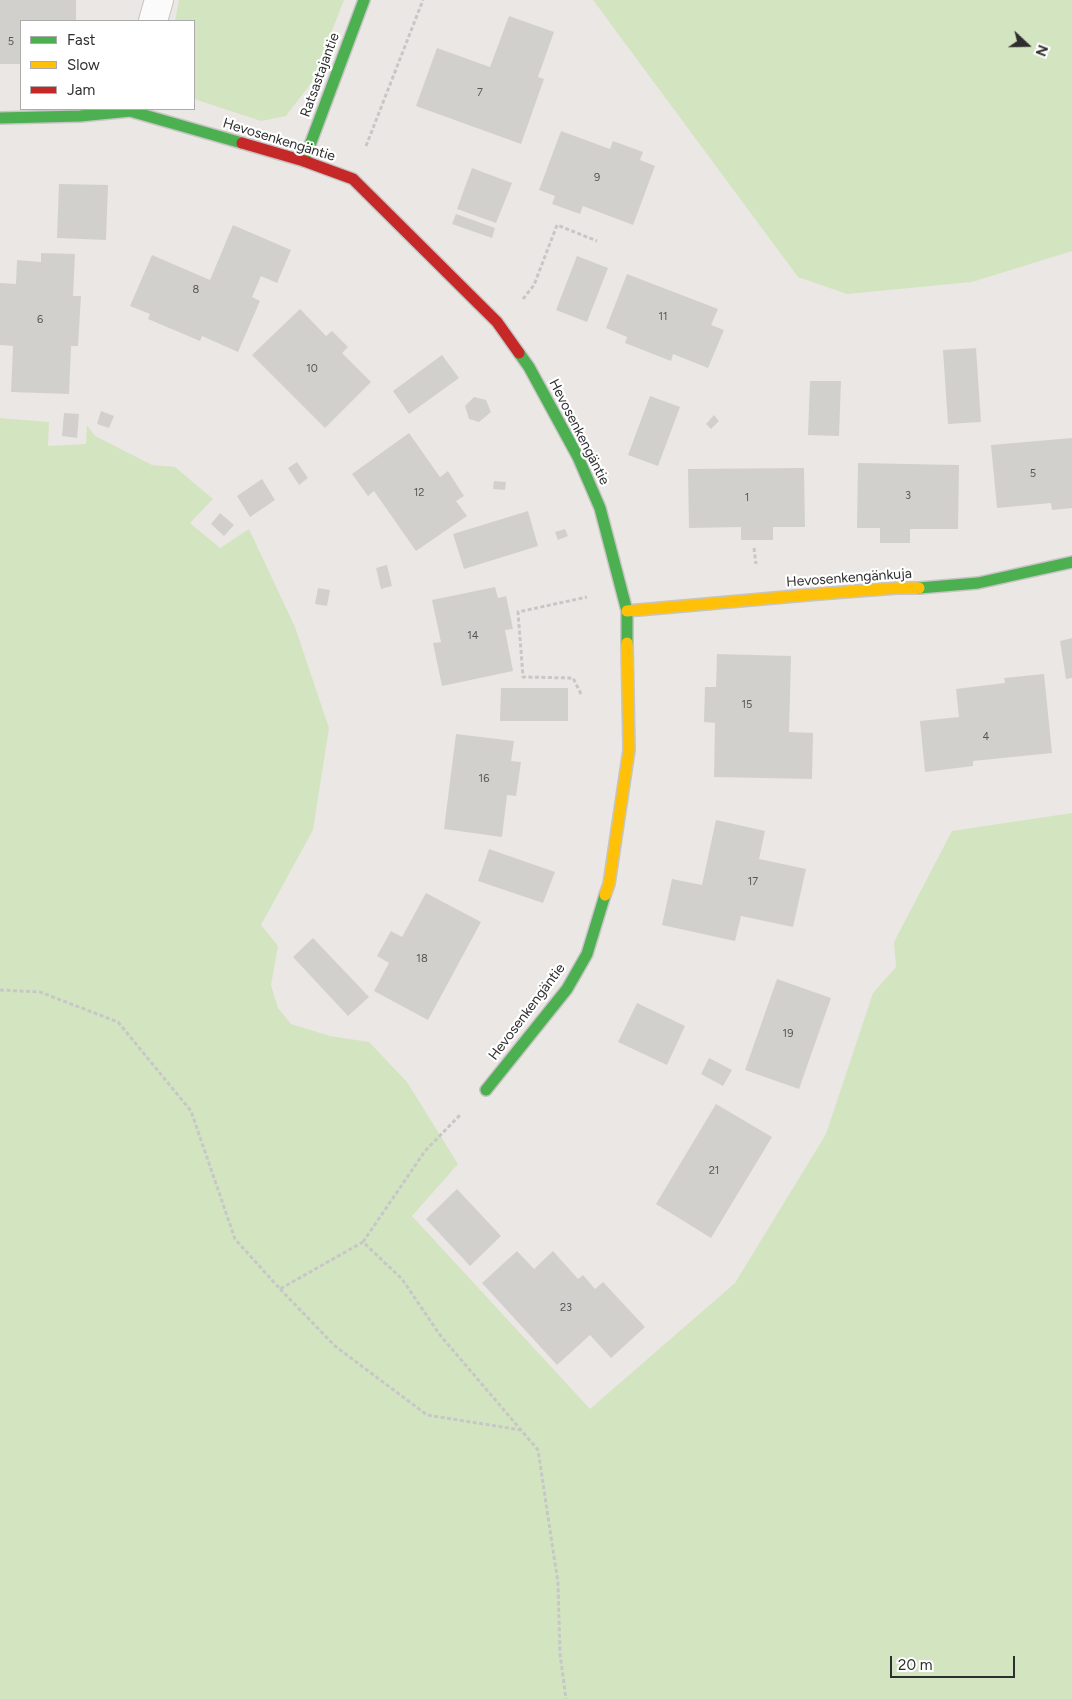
<!DOCTYPE html>
<meta charset="utf-8">
<style>
body{margin:0}
#map{position:relative;width:1072px;height:1699px;overflow:hidden;background:#ebe7e4;font-family:Figtree,sans-serif}
canvas{display:block}
.legend{position:absolute;left:20px;top:20px;width:175px;height:90px;box-sizing:border-box;background:#fff;border:1px solid #ababab;margin:0;padding:6px 9px;list-style:none;font-size:15px;color:#2e2e2e}
.legend li{display:flex;align-items:center;gap:10px;height:25px}
.legend b{width:25px;border:1px solid #ababab}
.north{position:absolute;left:1002px;top:20px;width:50px;height:50px;-webkit-text-stroke:4px #fff;paint-order:stroke;rotate:111deg;font-size:14px;font-weight:700;line-height:20px;text-align:center;color:#2e2e2e}
.north::after{content:'';display:block;margin:auto;width:18px;height:22px;background:#2e2e2e;clip-path:polygon(50% 0,100% 100%,50% 72%,0 100%)}
.scale{position:absolute;left:890px;top:1656px;width:125px;height:22px;box-sizing:border-box;border:2px solid #2e2e2e;border-top:0;padding-left:6px;font-size:15px;line-height:18px;white-space:nowrap;color:#2e2e2e;-webkit-text-stroke:4px #fff;paint-order:stroke}
</style>
<div id="map">
<canvas width="1072" height="1699"></canvas>
<ul class="legend">
<li><b style="height:6px;background:#4caf50"></b>Fast</li>
<li><b style="height:6px;background:#ffc107"></b>Slow</li>
<li><b style="height:6px;background:#c62828"></b>Jam</li>
</ul>
<div class="north">N</div>
<div class="scale">20 m</div>
</div>
<script>
const c = document.querySelector('canvas').getContext('2d');
c.lineJoin = 'round';
function fill(path, color) {
  c.fillStyle = color;
  c.fill(path, 'evenodd');
}
function strokePath(path, color, width, dash) {
  c.strokeStyle = color;
  c.lineWidth = width;
  c.lineCap = dash ? 'butt' : 'round';
  c.setLineDash(dash || []);
  c.stroke(path);
}
function write(font, color, halo, rows, align = 'center') {
  c.font = font + ' Figtree,sans-serif';
  c.lineWidth = 4.5;
  c.setLineDash([]);
  c.textBaseline = 'middle';
  c.strokeStyle = halo;
  c.fillStyle = color;
  for (const [text, x, y, turn = 0] of rows) {
    c.save();
    c.translate(x, y);
    c.rotate((+turn || 0) * Math.PI / 180);
    c.textAlign = isNaN(turn) ? turn : align;
    if (halo) c.strokeText(text, 0, 0);
    c.fillText(text, 0, 0);
    c.restore();
  }
}
fill(new Path2D(`
 M179 0H344L312 82 286 116 261 121 197 100 194 98V21H175Z
 M593 0H1072V251L972 282 847 294 798 277Z
 M0 418 49 422 48 446 86 444 87 425 95 436 152 465 175 467 213 499 190 523 220 548 249 529 295 627 329 728 313 830 261 925 278 946 271 985 278 1008 291 1024 330 1036 369 1042 407 1082 458 1164 412 1216 590 1409 735 1283 826 1134 873 993 896 967 894 942 952 831 1072 813V1699H0Z`), '#d3e4c0');
fill(new Path2D(`
 M0 0H76V21H21V64H0Z
 M509 16 554 32 538 77 544 79 521 144 416 106 437 48 490 67Z
 M561 131 610 149 613 141 643 152 640 160 655 166 633 225 583 206 580 214 552 204 555 196 539 190Z
 M472 168 512 183 496 223 457 209Z
 M59 184 108 185 106 240 57 238Z
 M456 214 495 228 492 238 452 224Z
 M233 225 291 250 277 283 261 276 252 297 260 301 238 352 202 336 200 341 148 319 150 314 130 306 152 255 210 280Z
 M41 253 75 254 73 296H81L78 346H71L69 394 11 392 13 346 0 345V283L16 284 17 260 41 262Z
 M577 256 608 268 587 322 556 310Z
 M627 274 718 309 711 325 724 330 708 368 673 354 671 361 625 343 627 337 606 328Z
 M300 309 326 336 332 331 348 347 342 353 371 382 325 428 252 355Z
 M976 348 981 422 948 424 943 350Z
 M442 355 459 378 409 414 393 391Z
 M810 381H841L839 436 808 435Z
 M650 396 680 407 658 466 628 455Z
 M474 397 486 400 491 412 479 422 469 419 465 406Z
 M101 411 114 416 109 428 97 424Z
 M64 413 79 414 77 438 62 436Z
 M714 415 719 421 711 429 706 424Z
 M409 433 440 477 448 471 464 496 456 501 467 516 416 551 374 491 368 496 352 474Z
 M1072 438V508L1052 510 1051 503 997 508 991 445Z
 M297 462 308 478 299 485 288 468Z
 M858 463 959 465 958 529H910V543H880V528H857Z
 M804 468 805 527H773V540H741V527L689 528 688 469Z
 M262 479 275 500 250 517 237 496Z
 M494 481 506 482 505 490 493 489Z
 M528 511 538 546 464 569 453 534Z
 M220 513 234 525 224 536 211 524Z
 M565 529 568 536 558 540 555 532Z
 M387 565 392 586 381 589 376 568Z
 M495 587 498 598 506 596 513 629 505 630 513 671 442 686 433 643 441 642 432 600Z
 M318 588 330 590 327 606 315 604Z
 M1072 638V678L1066 679 1060 641Z
 M717 654 791 656 789 732 813 733 812 779 714 777 715 723 704 722 705 687H716Z
 M1044 674 1052 753 973 761V766L925 772 920 721 959 717 956 689 1005 683 1004 678Z
 M501 688H568V721H500Z
 M456 734 514 741 511 761 521 762 516 796 507 795 502 837 444 829Z
 M716 820 765 831 759 859 806 869 793 927 741 916 735 941 662 925 672 879 702 885Z
 M489 849 555 872 543 903 478 881Z
 M426 893 481 922 428 1020 374 991 389 963 377 956 391 931 402 937Z
 M313 938 369 997 348 1016 293 957Z
 M777 979 831 998 799 1089 745 1070Z
 M637 1003 685 1026 667 1065 618 1042Z
 M709 1058 732 1070 723 1086 701 1074Z
 M716 1104 772 1137 711 1238 656 1204Z
 M457 1189 501 1236 470 1266 426 1219Z
 M517 1251 534 1269 553 1251 578 1279 583 1275 595 1289 603 1282 645 1327 611 1358 590 1335 557 1365 482 1283Z`), '#d2d0cd');
const street = new Path2D(`
 M153 21 159 0`);
const fast = new Path2D(`
 M0 118 80 116 130 111 242 143
 M304 161 364 0
 M519 353 529 367 578 457 600 508 627 611V643
 M919 588 978 583 1072 562
 M486 1090 567 989 587 954 605 895`);
const slow = new Path2D(`
 M627 611 819 594 897 588H919
 M605 895 609 884 629 750 627 643`);
const jam = new Path2D(`
 M242 143 304 161 353 179 497 322 519 353`);
strokePath(street, '#c6c4c4', 30);
strokePath(fast, '#c6c4c4', 14);
strokePath(slow, '#c6c4c4', 14);
strokePath(jam, '#c6c4c4', 14);
strokePath(new Path2D(`
 M366 146 423 0
 M523 299 534 285 557 225 597 241
 M754 548 756 564
 M581 694 573 678 523 677 518 612 587 597
 M0 990 40 992 118 1022 191 1111 235 1239 280 1289 363 1242 402 1279 440 1335 538 1450 558 1583 560 1654 566 1699
 M363 1242 425 1151 461 1114
 M280 1289 335 1346 427 1415 521 1430`), '#c8c7c7', 3, [4, 2.5]);
strokePath(street, '#fcfbfb', 28);
strokePath(fast, '#4caf50', 11);
strokePath(slow, '#ffc107', 11);
strokePath(jam, '#c62828', 11);
write('11px', '#585756', null, [
 ["5",11,42],
 ["7",480,93],
 ["9",597,178],
 ["8",196,290],
 ["11",663,317],
 ["6",40,320],
 ["10",312,369],
 ["5",1033,474],
 ["12",419,493],
 ["3",908,496],
 ["1",747,498],
 ["14",473,636],
 ["15",747,705],
 ["4",986,737],
 ["16",484,779],
 ["17",753,882],
 ["18",422,959],
 ["19",788,1034],
 ["21",714,1171],
 ["23",566,1308]
]);
write('14px', '#2e2e2e', '#fff', [
 ["Ratsastajantie",320,75,-70],
 ["Hevosenkengäntie",279,140,17],
 ["Hevosenkengäntie",579,432,63],
 ["Hevosenkengänkuja",849,578,-4],
 ["Hevosenkengäntie",527,1012,-53]
]);
</script>
